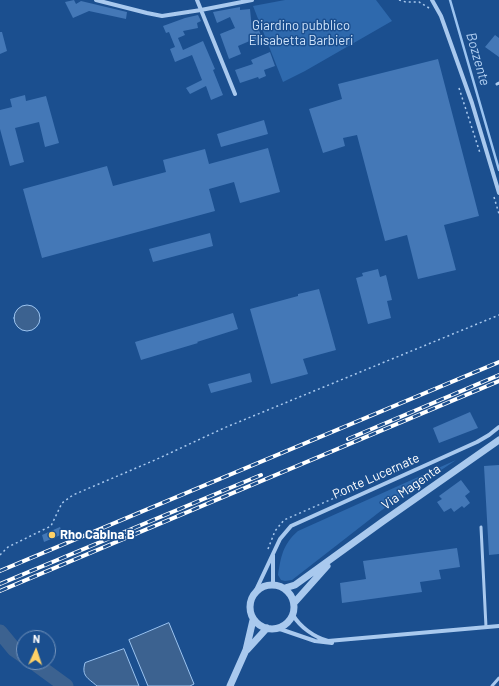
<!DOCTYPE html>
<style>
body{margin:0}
#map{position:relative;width:499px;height:686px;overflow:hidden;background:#1b4f8f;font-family:Barlow,sans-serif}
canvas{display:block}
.north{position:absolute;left:16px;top:630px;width:40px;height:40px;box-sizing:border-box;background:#1b4f8f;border:1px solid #7695bc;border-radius:50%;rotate:3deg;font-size:11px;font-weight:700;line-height:16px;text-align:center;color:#fff}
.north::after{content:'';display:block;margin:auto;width:14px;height:18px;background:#ffd166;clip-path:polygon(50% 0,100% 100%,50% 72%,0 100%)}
</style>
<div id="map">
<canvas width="499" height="686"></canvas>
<div class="north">N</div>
</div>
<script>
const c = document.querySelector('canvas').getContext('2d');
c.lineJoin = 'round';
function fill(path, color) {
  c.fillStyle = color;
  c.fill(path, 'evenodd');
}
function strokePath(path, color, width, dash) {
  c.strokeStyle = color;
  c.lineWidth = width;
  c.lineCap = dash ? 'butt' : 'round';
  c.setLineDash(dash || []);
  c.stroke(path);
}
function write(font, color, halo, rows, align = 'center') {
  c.font = font + ' Barlow,sans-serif';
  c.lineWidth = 3;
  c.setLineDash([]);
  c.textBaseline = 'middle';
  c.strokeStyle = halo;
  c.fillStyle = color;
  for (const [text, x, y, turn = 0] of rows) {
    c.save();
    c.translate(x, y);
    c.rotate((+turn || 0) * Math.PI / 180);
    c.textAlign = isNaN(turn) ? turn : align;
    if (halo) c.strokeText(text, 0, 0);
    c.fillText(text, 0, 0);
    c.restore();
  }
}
fill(new Path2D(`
 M285 0H376L392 21 305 71 283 82 253 6Z
 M456 460 382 510 292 580 285 581 281 580 278 575C281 556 283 544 298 531Z`), '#2e69ad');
const water = new Path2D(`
 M14 318a13 13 0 1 1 26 0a13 13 0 1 1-26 0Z
 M169 623 194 684 190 686H148L129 640Z
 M124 649 139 686H97C88 678 81 676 85 663Z`);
fill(water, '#3c6290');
strokePath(water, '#9cc4f0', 1);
strokePath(new Path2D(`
 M450 0 499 170`), '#9cc4f0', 2.5);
strokePath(new Path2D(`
 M0 632 14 649 24 656
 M33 662 66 686`), '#3c6290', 15);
fill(new Path2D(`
 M74 0 76 4 81 1 127 12 126 19 89 11 73 18 65 2Z
 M240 7V10L250 9 252 30 258 28 263 40 253 43 252 40 238 46 241 54 229 59 220 34 235 28 230 17 217 23 213 12Z
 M198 15 201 21 197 23 198 28 183 31 185 35 178 38 183 50 203 41 215 69 213 70 223 95 211 100 206 86 190 94 186 88 202 80 192 55 175 62 170 49 175 47 169 32 166 33 163 26 185 18Z
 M0 32H2L7 51 0 54Z
 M495 35 499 38V57L485 47Z
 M270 52 275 66 264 70 266 76 259 79 258 77 240 83 235 70 253 64 251 60Z
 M438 59 479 216 444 225 456 270 418 279 407 235 385 241 357 135 343 138 345 146 323 153 309 109 342 99 338 84Z
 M25 95 26 101 46 96 59 143 45 147 39 122 15 128 24 162 10 166 0 129V110L12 107 10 99Z
 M264 120 268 134 221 147 217 134Z
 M268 148 280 192 240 203 234 182 209 189 215 211 42 258 23 189 107 166 113 186 166 172 163 160 205 149 209 164Z
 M210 233 213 246 153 262 149 249Z
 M378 269 380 277 386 275 392 300 387 301 391 318 368 324 356 278 363 276 362 273Z
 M319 289 336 350 303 359 308 374 271 384 250 309 298 296V294Z
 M233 313 238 329 197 342 198 343 141 360 135 342Z
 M250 373 252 382 211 393 208 384Z
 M470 412 478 428 439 443 433 428Z
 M499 465V554L489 555 484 466Z
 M461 480 470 492 465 496 470 503 464 508 462 506 454 512 451 508 444 512 437 502 442 499 439 496Z
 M60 527 63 534 44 542 42 535Z
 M457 548 460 567 439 570 441 579 420 582 422 592 342 603 340 583 366 579 363 561Z`), '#4478b7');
strokePath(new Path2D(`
 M399 0 406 2H419L429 8
 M459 88 480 153
 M494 197 499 214
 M268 549 275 531 284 520 417 462
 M0 555 8 547 51 526 62 503 73 495 155 460 224 428 499 315`), '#a9c9ee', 1.5, [2, 3]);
strokePath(new Path2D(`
 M497 84 499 83
 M481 527 486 627
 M492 686 499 678`), '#a9c9ee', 3);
strokePath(new Path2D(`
 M96 0 147 13 162 16 201 10 252 0
 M197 0 235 94
 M432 0 441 16 472 103 499 193
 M273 555V584
 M256 590 280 539 291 526 477 442 489 435 499 427
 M293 615C300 627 314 637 328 641L499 626
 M277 628 315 641 332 643`), '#a9c9ee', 4);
strokePath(new Path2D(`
 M250 607a22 22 0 1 1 44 0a22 22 0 1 1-44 0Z
 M285 588 295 585 382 522 499 440
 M294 603 327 566
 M247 650 267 628
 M230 686 246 650 253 620`), '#a9c9ee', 7);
const rail = new Path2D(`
 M348 439 499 375
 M0 571 499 362
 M0 584 261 475
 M0 591 499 381`);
strokePath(rail, '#fff', 4);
strokePath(rail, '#1b4f8f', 2.5, [8]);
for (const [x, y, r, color] of [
 [52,535,4,"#ffd166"]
]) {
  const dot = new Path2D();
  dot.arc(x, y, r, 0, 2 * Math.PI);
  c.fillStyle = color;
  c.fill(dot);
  strokePath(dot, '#1b4f8f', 1.5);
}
write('13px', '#cfe3fa', '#1b4f8f', [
 ["Giardino pubblico",301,26],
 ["Elisabetta Barbieri",301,41]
]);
write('13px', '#fff', '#1b4f8f', [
 ["Ponte Lucernate",376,476,-24],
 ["Via Magenta",411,487,-35]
]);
write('bold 13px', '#fff', '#1b4f8f', [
 ["Rho Cabina B",60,535]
], 'left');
write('italic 14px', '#b5d3f5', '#1b4f8f', [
 ["Bozzente",478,59,74]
]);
</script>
